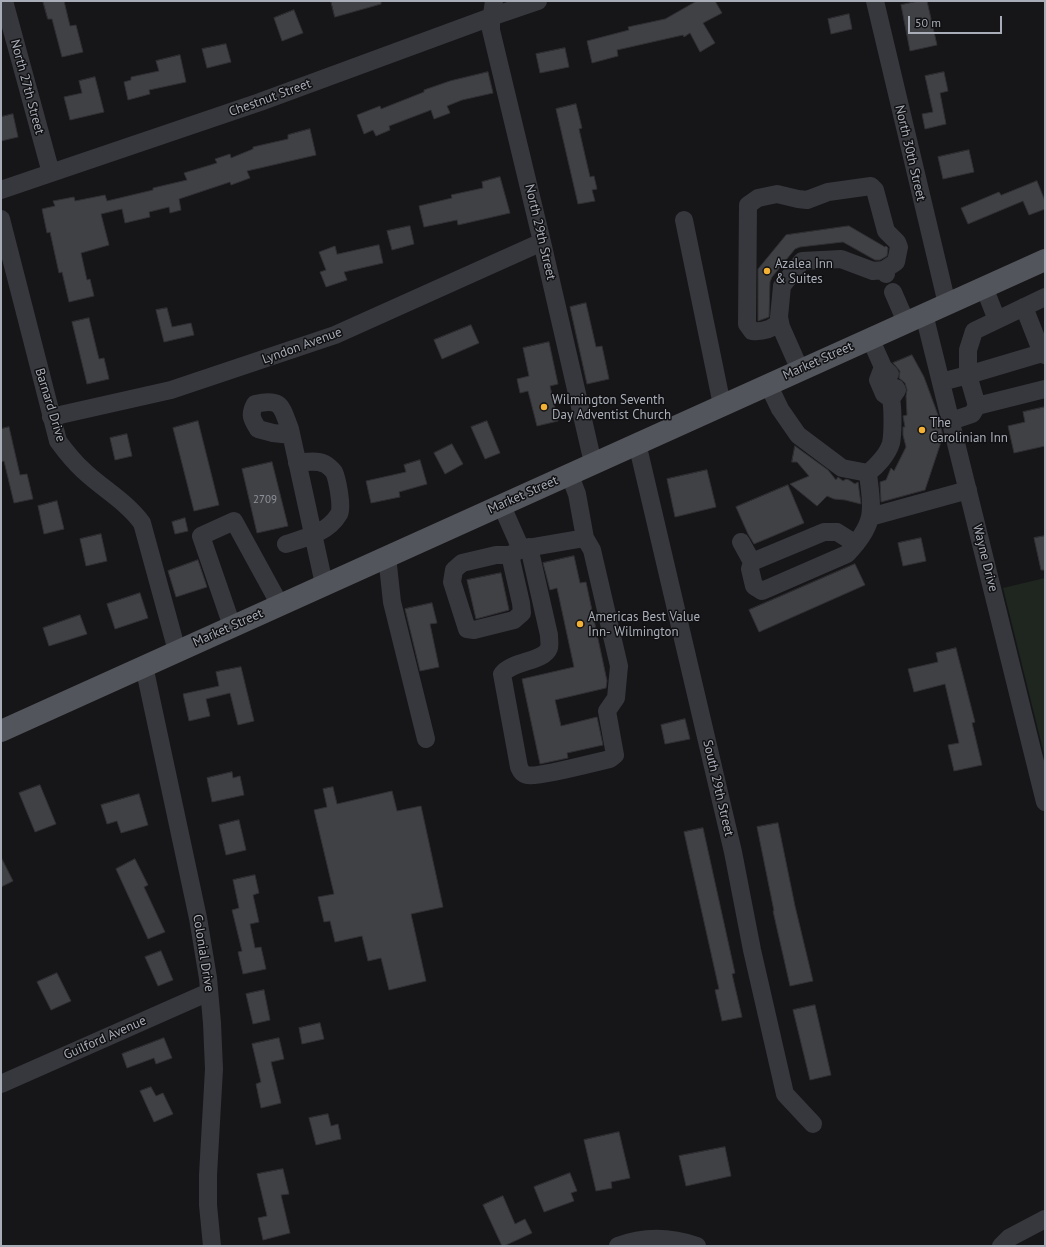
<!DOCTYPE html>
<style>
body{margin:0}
#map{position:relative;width:1046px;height:1247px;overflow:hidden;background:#161618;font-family:"PT Sans",sans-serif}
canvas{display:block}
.frame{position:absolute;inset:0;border:2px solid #a8adb8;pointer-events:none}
.scale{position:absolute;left:908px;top:16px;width:94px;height:18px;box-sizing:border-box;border:2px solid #a8adb8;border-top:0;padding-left:5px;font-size:12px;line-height:14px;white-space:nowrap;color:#a8adb8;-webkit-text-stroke:3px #111113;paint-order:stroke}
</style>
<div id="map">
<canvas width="1046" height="1247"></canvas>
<div class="frame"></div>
<div class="scale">50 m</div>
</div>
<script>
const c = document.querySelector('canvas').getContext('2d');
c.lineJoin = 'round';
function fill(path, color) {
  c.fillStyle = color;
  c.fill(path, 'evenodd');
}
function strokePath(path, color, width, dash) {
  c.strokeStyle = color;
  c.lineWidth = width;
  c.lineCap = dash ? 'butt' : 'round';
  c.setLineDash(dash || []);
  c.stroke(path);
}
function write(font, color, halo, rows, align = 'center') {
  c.font = font + ' "PT Sans",sans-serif';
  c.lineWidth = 3;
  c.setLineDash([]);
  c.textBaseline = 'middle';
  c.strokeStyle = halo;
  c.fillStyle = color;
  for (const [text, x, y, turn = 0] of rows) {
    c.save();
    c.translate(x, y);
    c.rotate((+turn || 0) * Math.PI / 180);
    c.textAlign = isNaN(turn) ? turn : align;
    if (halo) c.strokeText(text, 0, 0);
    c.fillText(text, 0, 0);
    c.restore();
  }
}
fill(new Path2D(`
 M1045 578V758L1003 588Z`), '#1e261f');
const building = new Path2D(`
 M43 1H64L70 26 76 25 83 52 62 57 52 19H48Z
 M331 1H381V4L335 17Z
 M697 1H715L722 13 703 23 715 43 700 52 690 33 684 37 683 35 617 50 618 56 592 63 587 41 629 30 628 27 665 19Z
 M919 1H927L937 45 910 51 901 5Z
 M294 10 303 33 282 41 274 18Z
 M849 14 852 29 831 34 828 19Z
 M226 44 231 62 207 68 202 49Z
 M565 48 569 67 540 73 536 54Z
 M180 55 186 82 149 90 150 94 128 100 124 82 131 80V77L159 71 156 61Z
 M488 72 493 93 462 100 447 106 450 113 434 119 431 110 389 126 390 130 376 136 373 130 364 134 357 115 380 106 381 109 424 92V90L450 81Z
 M944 72 948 91 940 93 946 124 925 129 922 114 933 112 925 76Z
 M95 77 104 112 70 120 64 97 82 93 79 81Z
 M576 104 582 128 579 129 590 177 594 176 597 189 592 190 595 201 578 204 556 109Z
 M13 114 18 137 1 141V117Z
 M310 129 316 155 247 171 250 178 231 185 230 182 179 199 181 210 170 213 169 207 149 212 150 217 125 223 122 209 101 214 109 245 81 253 87 280 90 279 94 296 69 302 62 272 59 273 50 232 47 233 42 209 55 206 53 201 74 197 75 201 105 195 107 201 153 190V188L187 180 184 173 217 163 215 159 230 154 231 158 253 149V147L288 139V135Z
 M969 150 974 172 943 179 938 157Z
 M500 177 510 213 458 225 457 220 424 227 419 206 452 198 451 195 483 188 482 182Z
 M1037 181 1045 201V209L1029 215 1023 201 968 224 961 208 999 192 1001 195Z
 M410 226 414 244 392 250 387 231Z
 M849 226 885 247 886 246 888 248 887 256 880 260H875L843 242 800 247 795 249 772 277 770 282 769 317 758 321V269L786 235Z
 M379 245 383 263 344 272 347 280 326 287 320 272 326 270 319 252 335 246 337 254Z
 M586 303 596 347 602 346 609 379 587 384 570 307Z
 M167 308 172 327 191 323 194 335 164 342 156 310Z
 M89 318 99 359 104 358 109 379 87 384 72 322Z
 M471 325 479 343 442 359 434 340Z
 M549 342 558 384 550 386 558 421 537 426 528 391 520 393 517 379 529 376 523 348Z
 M912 355 924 377 938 415 943 436 925 490 881 502 880 482 886 480 891 468 894 471 906 447 903 435V427H905L903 416 907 415 906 396 907 390 905 383 899 378 900 371 893 363Z
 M1045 407V446L1014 453 1008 426 1025 422 1023 412Z
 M198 421 219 505 194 511 173 428Z
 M487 421 500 453 485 459 471 427Z
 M9 427 20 475 27 474 33 499 14 503 4 461 1 462V429Z
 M127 434 132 456 115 460 110 438Z
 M452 444 463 464 445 474 434 453Z
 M795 446 828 470 836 480 838 477 843 481 846 479 849 480 855 484 858 482 861 504 845 500 834 499 827 496 817 506 790 484 809 476 797 462H792Z
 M420 460 427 484 399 492 400 497 371 503 366 481 406 472 404 465Z
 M272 462 288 526 257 533 242 469Z
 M707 470 716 507 675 517 667 479Z
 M788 485 804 523 754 544 748 534 736 507Z
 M57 501 64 529 44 534 38 506Z
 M185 518 188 531 175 534 172 522Z
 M101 534 107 561 86 566 80 539Z
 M1045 536V570H1041L1034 538Z
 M921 538 926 561 903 566 898 543Z
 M574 556 580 583 586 582 607 681 606 688 555 700 561 726 597 717 603 745 567 753 568 758 540 764 522 679 574 667 557 588 550 590 543 563Z
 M198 560 207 587 176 597 168 571Z
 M855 564 865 585 759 632 749 610Z
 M501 573 509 610 476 619 467 580Z
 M140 593 148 618 115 629 107 604Z
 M432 603 437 623 430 624 439 667 420 671 405 609Z
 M80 615 87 634 49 646 43 628Z
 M956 648 975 722 972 723 982 765 954 771 948 745 959 743 945 684 914 692 908 669 938 662 936 653Z
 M241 667 254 721 238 725 230 693 206 699 210 716 189 721 183 694 219 686 216 672Z
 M685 719 690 739 665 744 661 725Z
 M232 772 233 778 240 776 244 795 212 802 207 778Z
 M40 785 56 824 35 832 19 793Z
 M333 787 337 804 392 791 397 811 421 806 443 907 411 914 426 981 389 990 381 958 368 961 362 936 335 942 330 921 324 922 318 897 334 894 314 810 327 807 323 789Z
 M139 794 148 825 121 833 117 821 107 824 101 805Z
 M239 820 246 850 226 855 219 825Z
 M778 823 795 906 813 981 790 986 773 911H774L757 827Z
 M703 828 735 973 732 974 742 1017 722 1021 715 990 719 989 684 832Z
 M1 857 13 881 1 887Z
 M135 859 148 885 144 887 165 932 148 939 116 869Z
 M255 875 259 893 253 895 259 922 250 924 255 948 261 947 266 969 243 974 238 952 242 951 232 910 239 908 233 880Z
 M161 951 173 980 158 986 145 957Z
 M57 973 71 1001 51 1010 37 982Z
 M264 990 270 1020 253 1024 246 994Z
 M815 1005 831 1075 810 1080 793 1010Z
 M320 1023 324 1039 302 1044 299 1028Z
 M164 1038 172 1058 156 1064 154 1058 127 1068 122 1054Z
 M279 1038 284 1059 271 1062 281 1103 261 1108 256 1084 261 1082 252 1044Z
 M151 1087 156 1096 163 1093 173 1114 154 1122 140 1091Z
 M328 1114 331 1126 338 1124 341 1139 316 1145 309 1118Z
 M619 1132 630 1178 611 1182 612 1188 596 1191 584 1140Z
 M725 1147 731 1176 686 1186 679 1156Z
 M283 1169 289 1194 281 1195 290 1233 263 1240 258 1218 267 1216 257 1174Z
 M570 1173 577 1191 571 1193 574 1201 544 1212 534 1187Z
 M503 1196 515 1224 525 1219 532 1233 504 1246H502L483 1205Z`);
fill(building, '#404145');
strokePath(building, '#303034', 1);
strokePath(new Path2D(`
 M4 1 51 173
 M494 1 491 21V30L542 242 593 463
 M875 1 947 304
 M1 190 260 102 491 17 538 1
 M1 219 58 441C66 452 74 462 84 471 103 489 127 502 142 523L177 651
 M684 220 722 405
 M984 287 997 320 974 331 968 350V375L1042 353
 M893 292 906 322
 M1024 307 1042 353 1045 355
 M924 314 1045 802
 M997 320 1045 297
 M780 322C771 329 764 332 752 331L747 324 748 205 758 198 777 194 798 199 807 200 828 192 871 186 875 190 886 231 897 242 899 247 896 262 884 270
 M870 338 883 367 890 374
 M883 367 878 380 884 394 891 399
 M800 370 781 327 779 317 782 286 802 261 841 259 873 271 884 270 886 274
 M941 382 968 375 977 406 972 414 951 421
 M768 384 780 409 798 435 842 468 868 473C877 466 888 454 891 443 893 434 893 408 891 399L897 390 896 388
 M977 406 1045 389
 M51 417 171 390 335 335 542 242
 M291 435 273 433 258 429C252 419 249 415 255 404 282 398 281 406 290 429L324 584
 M637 443 733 852 752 950 785 1094 813 1124
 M569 473 577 494 585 538
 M501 504 521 549
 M870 517 968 490
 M741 542 752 562
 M286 544C305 538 328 533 339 514 343 508 337 478 334 472 332 469 327 465 325 464 316 460 306 462 297 463
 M856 544 837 532H824L752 562 750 569 754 586 762 591 847 554C857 543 867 531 870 517 873 503 869 486 868 473
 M510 555 521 603 522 613 514 620 474 630 467 629 452 582 454 570 462 563 496 555H510L521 549 585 538 592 550 619 666 616 698 607 711 615 755 610 759C596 762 536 778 527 775 522 774 521 771 519 767L502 674C514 660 544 662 549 648 550 645 549 639 549 635L529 547
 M387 556 392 602 426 739
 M232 626 201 536 234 521 280 605
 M144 666 198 918 208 978 212 1023 214 1069 208 1175V1205L212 1246
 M1 1084 209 992
 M618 1246C644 1236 671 1237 697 1246
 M1001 1246 1009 1238 1045 1219`), '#37383d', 18);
strokePath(new Path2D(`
 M1 731 1045 260`), '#53555c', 22);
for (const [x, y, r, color] of [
 [767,271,4,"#f2b134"],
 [544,407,4,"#f2b134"],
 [922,430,4,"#f2b134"],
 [580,624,4,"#f2b134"]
]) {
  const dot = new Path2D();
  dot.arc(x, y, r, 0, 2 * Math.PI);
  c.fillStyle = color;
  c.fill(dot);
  strokePath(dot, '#111113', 1.5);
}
write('11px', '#8e929b', null, [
 ["2709",265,500]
]);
write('13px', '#a8adb8', '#111113', [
 ["North 27th Street",27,87,75],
 ["Chestnut Street",270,98,-20],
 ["North 30th Street",910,153,77],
 ["North 29th Street",540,232,77],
 ["Lyndon Avenue",302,346,-20],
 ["Market Street",818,361,-24],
 ["Barnard Drive",50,405,73],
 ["Market Street",523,495,-24],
 ["Wayne Drive",985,558,76],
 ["Market Street",228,628,-24],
 ["South 29th Street",718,788,77],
 ["Colonial Drive",203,953,81],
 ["Guilford Avenue",105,1038,-24]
]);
write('13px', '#a8adb8', '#111113', [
 ["Azalea Inn",775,264],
 ["& Suites",775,279],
 ["Wilmington Seventh",552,400],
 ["Day Adventist Church",552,415],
 ["The",930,423],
 ["Carolinian Inn",930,438],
 ["Americas Best Value",588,617],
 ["Inn- Wilmington",588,632]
], 'left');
</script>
